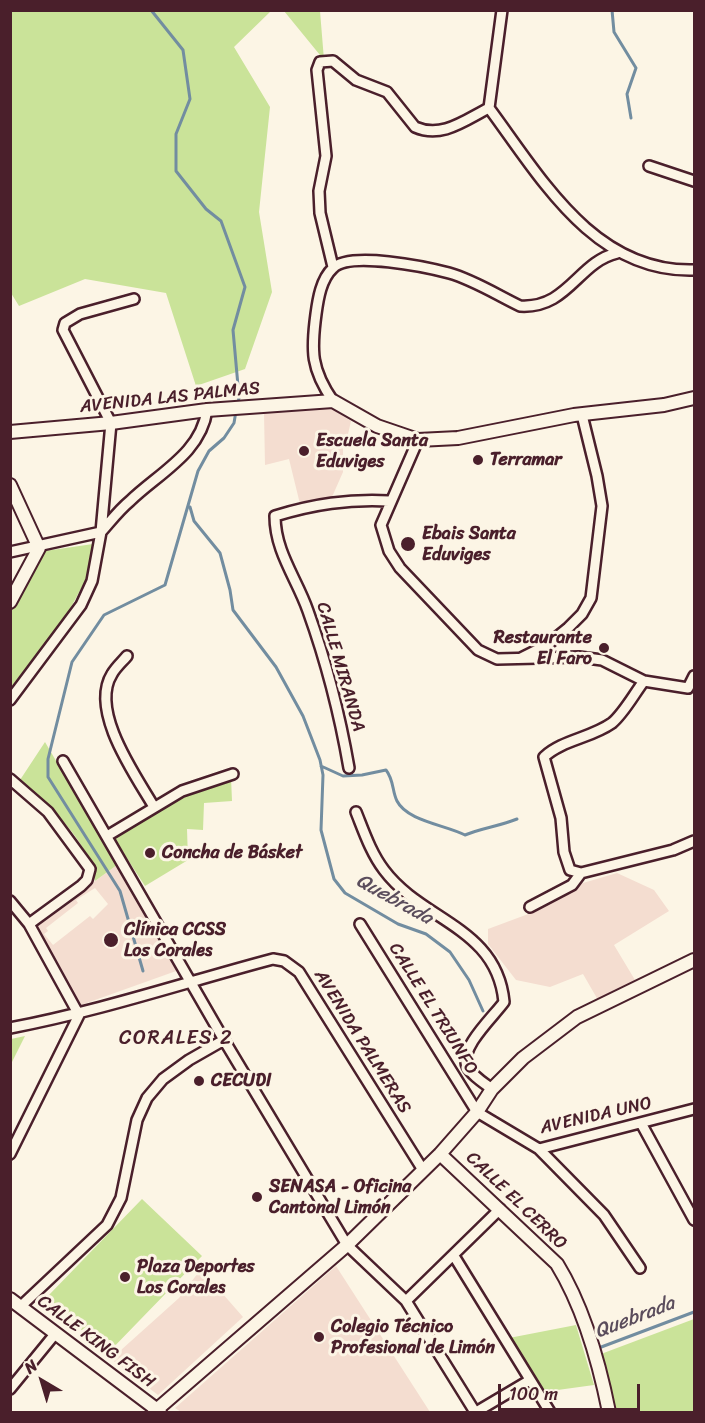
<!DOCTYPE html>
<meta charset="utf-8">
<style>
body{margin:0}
#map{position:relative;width:705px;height:1423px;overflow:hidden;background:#fcf5e5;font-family:Sriracha,sans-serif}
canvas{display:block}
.frame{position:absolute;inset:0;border:12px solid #4a1f2b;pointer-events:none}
.north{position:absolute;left:12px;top:1351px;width:60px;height:60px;-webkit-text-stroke:4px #fcf5e5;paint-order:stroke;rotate:322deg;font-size:16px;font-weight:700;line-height:24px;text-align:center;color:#4a1f2b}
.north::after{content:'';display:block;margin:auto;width:21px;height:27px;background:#4a1f2b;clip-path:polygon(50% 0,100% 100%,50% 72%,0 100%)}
.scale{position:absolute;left:498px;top:1384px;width:142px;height:27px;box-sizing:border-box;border:3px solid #4a1f2b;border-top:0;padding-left:8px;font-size:18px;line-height:21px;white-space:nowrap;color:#4a1f2b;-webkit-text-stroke:4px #fcf5e5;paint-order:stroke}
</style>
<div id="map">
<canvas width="705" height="1423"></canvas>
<div class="frame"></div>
<div class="north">N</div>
<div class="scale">100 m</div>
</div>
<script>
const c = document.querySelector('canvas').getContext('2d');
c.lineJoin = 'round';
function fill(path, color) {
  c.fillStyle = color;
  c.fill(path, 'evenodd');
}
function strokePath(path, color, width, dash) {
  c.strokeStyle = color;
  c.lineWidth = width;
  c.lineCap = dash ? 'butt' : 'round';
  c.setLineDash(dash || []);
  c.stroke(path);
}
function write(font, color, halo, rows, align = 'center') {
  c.font = font + ' Sriracha,sans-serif';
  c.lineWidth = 6;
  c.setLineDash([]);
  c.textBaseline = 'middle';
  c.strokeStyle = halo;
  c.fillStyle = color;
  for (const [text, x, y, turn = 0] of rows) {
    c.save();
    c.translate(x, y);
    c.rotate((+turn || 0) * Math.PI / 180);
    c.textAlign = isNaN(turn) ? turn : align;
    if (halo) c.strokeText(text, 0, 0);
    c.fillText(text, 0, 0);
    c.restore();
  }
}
fill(new Path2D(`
 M326 405 351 421 346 443 343 444V472L332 497 300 504 289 459 265 465 264 413Z
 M117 865 179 970 81 1005 34 926ZM95 888 108 904 93 919 90 916 53 945 44 934 48 931 46 928 78 903 76 900Z
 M617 873 654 890 669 911 614 945 635 980 598 1000 583 974 550 987 516 980 488 944V929L531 913 583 883Z
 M336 1266 430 1412H181L175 1408Z
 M201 1269 243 1317 158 1395 111 1359 179 1298Z`), '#f4ddd0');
fill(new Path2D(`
 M10 11H271L234 47 270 107 259 212 272 292 245 369 196 386 166 293 85 279 19 306 11 293Z
 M284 11H320L324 60Z
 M93 544 90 572 64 620 11 687V612L45 551Z
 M45 742 117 865 95 881C94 847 46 801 20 780Z
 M231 777 232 801 204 803 203 830 187 829 188 860 145 886 113 837 184 794Z
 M25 1036 11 1064V1039Z
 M142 1199 202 1256 107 1354 47 1297Z
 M694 1319V1412H612L601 1354Z
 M576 1325 594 1385 543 1392 509 1338Z`), '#cae399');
strokePath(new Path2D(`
 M151 10 183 50 190 99 176 134V171L206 209 221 221 245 287 233 330 239 397 238 405
 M612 10 614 32 636 68 627 94 631 118
 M190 507 194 521 220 553 230 590 233 610 276 667 303 716 320 760 323 775 321 830 334 879 345 893 398 924 426 934 450 952 469 980 483 1011
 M321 766 343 776 362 775 386 770C394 780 392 791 397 801 407 821 446 825 465 835 482 828 500 826 517 819
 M143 971 120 891 48 777V759L72 662 104 615 165 585 198 471 209 451 224 438 234 423 236 411
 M596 1349 694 1312`), '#728da0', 3);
const minor = new Path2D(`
 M502 10 489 108C541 178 594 273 694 270
 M649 166 694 181
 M333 267 320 213 319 191 326 156 317 70 320 62 333 61 356 80 387 92 415 127C442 139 465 120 489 108
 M333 401C311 369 311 351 316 314 318 299 321 279 333 268 350 251 426 267 449 273 474 280 497 295 520 306 568 309 578 262 617 253
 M418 440 381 525 389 551 400 568 478 650 497 659 579 657 602 660 644 681
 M101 532C110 522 119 510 130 501 159 473 201 453 207 410
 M10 552 101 532
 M127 656C122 662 116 667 112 674 89 711 136 776 154 807
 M521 658 547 645 568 628 582 614 591 598 602 506 597 476 582 415
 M694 676 688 688 644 681C634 694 624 713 612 723 591 738 562 740 544 757L561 818 564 852 570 870 581 873 673 850 694 841
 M10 700 81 605 92 581 101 532 111 423 63 330 65 323 80 314 134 299
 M63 761 224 1040 347 1245 406 1301 475 1412
 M349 768C340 716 326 661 308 611 297 579 275 552 275 516 314 504 348 499 389 501
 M10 779 48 812 90 869 87 880 81 886 29 924
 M356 812C364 832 371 853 384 870 422 921 497 927 504 1002 494 1016 459 1048 467 1066 472 1076 484 1083 492 1089
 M107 836 182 791 233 774
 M10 901 29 924 79 1015 10 1154
 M530 907 572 885 581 873
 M360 924 477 1112 539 1149 694 1109
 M10 1028C100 1011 186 982 273 959L284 961 299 972 423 1170
 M641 1123 694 1220
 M539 1149 604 1215 640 1268
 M454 1256 550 1412
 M406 1301 500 1209
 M20 1307 107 1225 121 1198 137 1120 147 1098 163 1079 189 1060 224 1040
 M10 1389 55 1334
 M476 1412 530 1380`);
const tertiary = new Path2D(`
 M10 432 111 423 207 410 333 401 377 426 418 440 458 438 574 415 664 405 694 398
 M10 485 39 548 10 602
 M440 1154 557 1264C584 1308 599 1362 609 1412
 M10 1299 160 1412
 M154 1412 347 1245 440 1154 477 1112 492 1089 523 1058 577 1017 694 960`);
strokePath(minor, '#4a1f2b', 14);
strokePath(tertiary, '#4a1f2b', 16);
strokePath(minor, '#fcf5e5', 9);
strokePath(tertiary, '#fcf5e5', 12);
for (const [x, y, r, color] of [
 [304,451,6,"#4a1f2b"],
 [478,460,6,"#4a1f2b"],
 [408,544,8,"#4a1f2b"],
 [604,648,6,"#4a1f2b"],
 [150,853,6,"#4a1f2b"],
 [111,940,8,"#4a1f2b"],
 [199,1081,6,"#4a1f2b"],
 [257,1197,6,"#4a1f2b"],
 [125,1277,6,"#4a1f2b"],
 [319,1337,6,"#4a1f2b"]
]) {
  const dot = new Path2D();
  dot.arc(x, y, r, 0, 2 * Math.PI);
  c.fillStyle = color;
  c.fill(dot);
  strokePath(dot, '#fcf5e5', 2);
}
write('18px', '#4a1f2b', '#fcf5e5', [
 ["AVENIDA LAS PALMAS",170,398,-6],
 ["CALLE MIRANDA",340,667,74],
 ["CALLE EL TRIUNFO",433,1009,58],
 ["AVENIDA PALMERAS",362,1042,58],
 ["AVENIDA UNO",596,1116,-13],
 ["CALLE EL CERRO",516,1201,44],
 ["CALLE KING FISH",96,1342,37]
]);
write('bold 18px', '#4a1f2b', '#fcf5e5', [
 ["Escuela Santa",316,441],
 ["Eduviges",316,462],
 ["Terramar",490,460],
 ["Ebais Santa",422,534],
 ["Eduviges",422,555],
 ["Restaurante",592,638,"right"],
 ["El Faro",592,659,"right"],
 ["Concha de Básket",162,853],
 ["Clínica CCSS",124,930],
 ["Los Corales",124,951],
 ["CECUDI",211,1081],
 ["SENASA - Oficina",269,1187],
 ["Cantonal Limón",269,1208],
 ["Plaza Deportes",137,1267],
 ["Los Corales",137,1288],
 ["Colegio Técnico",331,1327],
 ["Profesional de Limón",331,1348]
], 'left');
write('italic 20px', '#5b4d5c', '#fcf5e5', [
 ["Quebrada",394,900,29],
 ["Quebrada",635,1318,-21]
]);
c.letterSpacing = '1.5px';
write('20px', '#4a1f2b', '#fcf5e5', [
 ["CORALES 2",176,1039]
]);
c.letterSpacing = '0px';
</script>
